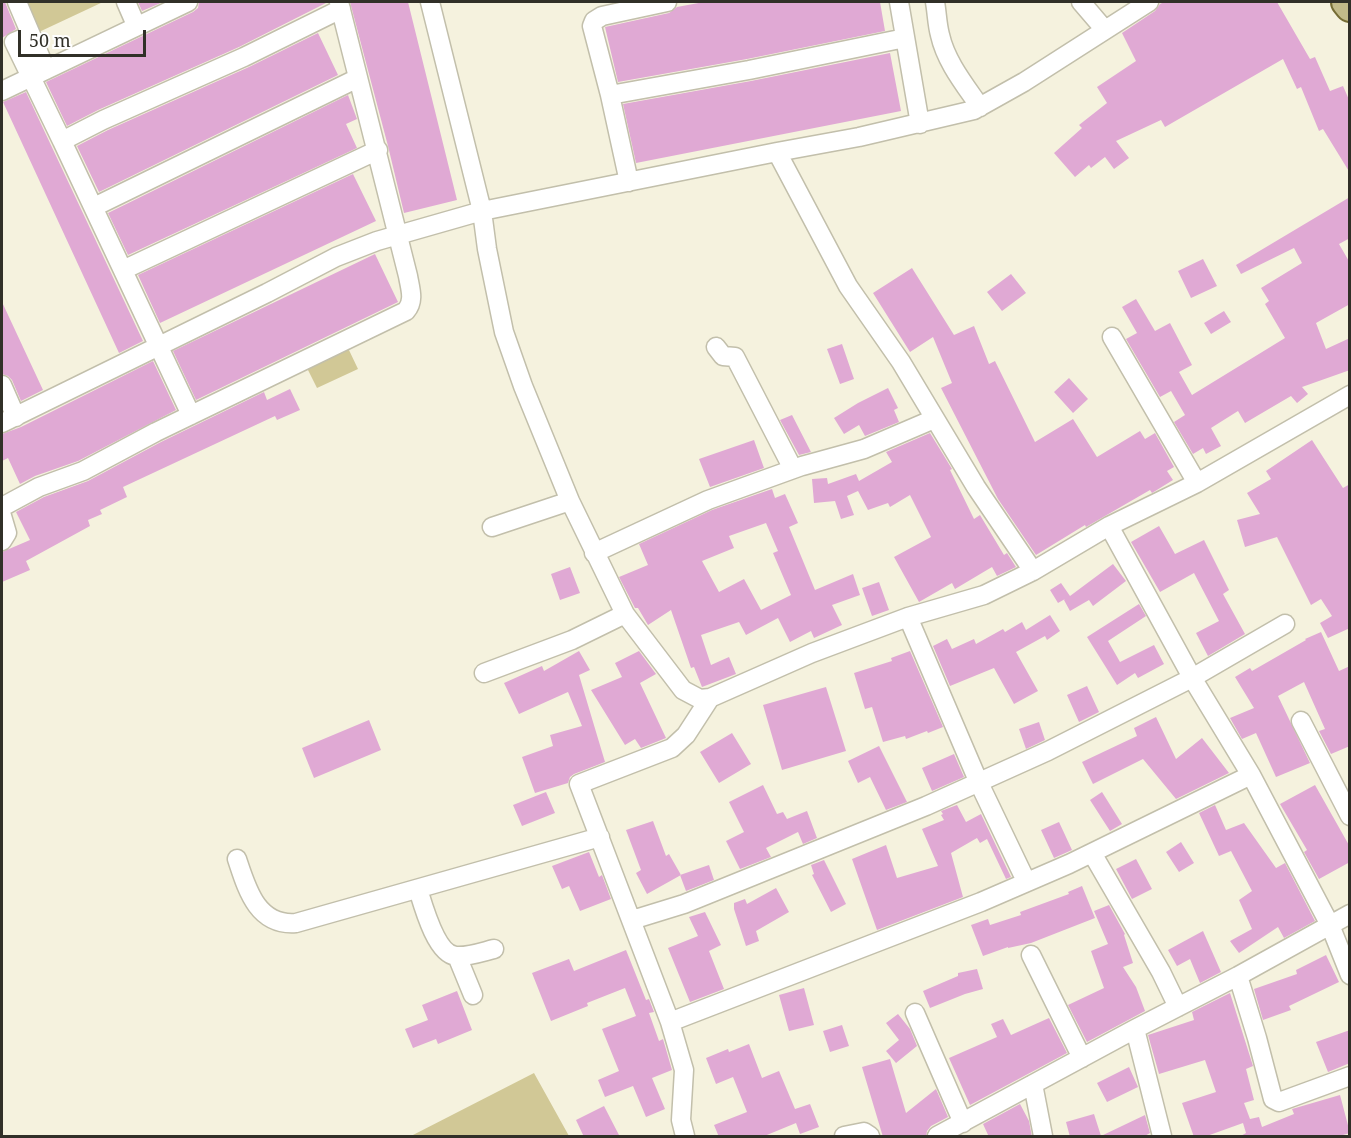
<!DOCTYPE html>
<style>
body{margin:0}
#map{position:relative;width:1351px;height:1138px;overflow:hidden;background:#f5f2de;font-family:"Noto Serif",serif}
canvas{display:block}
.frame{position:absolute;inset:0;border:3px solid #313028;pointer-events:none}
.scale{position:absolute;left:18px;top:30px;width:128px;height:27px;box-sizing:border-box;border:3px solid #313028;border-top:0;padding-left:8px;font-size:18px;line-height:21px;white-space:nowrap;color:#313028;-webkit-text-stroke:4px #fefefe;paint-order:stroke}
</style>
<div id="map">
<canvas width="1351" height="1138"></canvas>
<div class="frame"></div>
<div class="scale">50 m</div>
</div>
<script>
const c = document.querySelector('canvas').getContext('2d');
c.lineJoin = 'round';
function fill(path, color) {
  c.fillStyle = color;
  c.fill(path, 'evenodd');
}
function strokePath(path, color, width, dash) {
  c.strokeStyle = color;
  c.lineWidth = width;
  c.lineCap = dash ? 'butt' : 'round';
  c.setLineDash(dash || []);
  c.stroke(path);
}
fill(new Path2D(`
 M25 2H103L39 32Z
 M348 348 358 369 317 388 307 368Z
 M534 1073 569 1136H411Z`), '#d1c896');
fill(new Path2D(`
 M2 2H5L16 29 2 38Z
 M138 2H163L142 11Z
 M199 2H328L239 47 98 110 67 126 46 82 193 12 198 8Z
 M350 2H408L457 200 404 213 388 146Z
 M704 2H880L885 31 747 59 618 82 605 27 669 13 677 7Z
 M1164 2H1277L1310 59 1315 57 1330 91 1343 86 1350 102V173L1323 129 1319 131 1301 87 1297 89 1283 59 1165 127 1161 120 1116 141 1129 158 1114 169 1105 157 1091 168 1089 165 1075 177 1054 153 1082 128 1079 125 1107 103 1097 87 1136 61 1122 33 1155 11 1160 4Z
 M318 33 338 75 99 192 77 146 108 130 249 67Z
 M890 53 901 111 636 163 623 104 751 81Z
 M26 92 143 341 119 353 3 102Z
 M348 95 357 119 346 124 357 148 128 255 108 213Z
 M353 174 376 221 160 323 138 275Z
 M1350 197V238L1339 244 1350 263V304L1316 323 1326 349 1350 338V370L1302 387 1308 394 1297 403 1291 396 1245 423 1238 411 1211 428 1221 446 1206 454 1203 448 1193 454 1174 422 1185 415 1171 391 1160 397 1126 339 1137 333 1122 307 1136 299 1155 331 1170 323 1192 365 1179 372 1192 395 1285 338 1265 304 1269 301 1261 288 1302 263 1294 248 1241 274 1236 265Z
 M375 254 398 302 196 400 173 351Z
 M1203 259 1217 286 1191 298 1178 271Z
 M912 268 954 335 974 326 989 364 995 361 1035 442 1073 419 1097 457 1140 431 1145 439 1155 433 1174 467 1167 471 1173 480 1152 493 1150 490 1086 527 1085 525 1036 555 998 499 941 388 952 383 933 337 910 352 873 293Z
 M1011 274 1026 293 1002 311 987 292Z
 M2 302 43 390 21 401 12 380 8 376 2 374Z
 M1224 311 1231 322 1211 334 1204 323Z
 M842 344 854 379 840 384 827 349Z
 M153 361 176 410 78 461 35 476 20 484 8 458 2 461V434L21 427Z
 M1069 378 1088 399 1073 413 1054 392Z
 M888 388 898 408 894 410 899 422 865 436 859 425 844 434 834 418 858 403Z
 M290 389 300 410 277 420 275 416 123 487 127 497 100 510 102 514 88 520 90 526 26 561 30 570 2 582V552L30 540 16 512 44 497 88 481 161 442 264 392 267 400Z
 M792 415 811 452 799 455 780 420Z
 M930 433 952 469 950 470 974 519 980 515 1004 555 1007 553 1016 567 997 576 992 567 955 589 952 583 919 602 894 557 931 537 910 495 890 507 888 503 868 510 858 491 847 496 854 515 841 519 835 501 814 503 812 479 827 478 828 484 856 474 859 481 892 462 886 452Z
 M754 440 764 468 710 487 699 459Z
 M1312 440 1343 488 1350 484V628L1328 638 1320 623 1332 616 1321 599 1311 605 1277 537 1245 547 1237 520 1260 514 1247 493 1271 479 1266 471Z
 M772 489 775 498 785 494 798 523 789 527 815 590 853 574 860 595 832 605 842 625 814 638 811 631 790 642 778 618 746 635 739 622 701 635 711 665 729 657 736 674 702 687 694 667 691 668 671 610 648 625 638 608H635L619 577 648 565 639 544 712 510ZM766 523 778 551 773 553 791 595 761 610 744 579 719 592 702 561 734 548 729 536Z
 M1159 526 1175 554 1204 540 1229 590 1223 594 1245 634 1208 656 1196 633 1219 621 1194 573 1160 592 1131 542Z
 M1113 564 1126 581 1093 606 1089 600 1070 611 1064 600 1065 599 1058 603 1050 590 1061 583 1070 596Z
 M570 567 580 593 560 600 551 574Z
 M879 582 889 610 872 616 862 588Z
 M1139 604 1146 616 1108 641 1120 662 1154 645 1164 664 1138 678 1135 673 1117 685 1087 637Z
 M1050 615 1060 631 1047 640 1045 636 1016 652 1038 691 1014 704 994 668 950 686 933 646 947 639 952 649 974 639 976 644 1003 629 1005 632 1022 622 1026 630Z
 M1321 632 1339 671 1350 666V746L1331 754 1319 731 1325 729 1304 682 1278 696 1310 763 1276 777 1256 733 1242 739 1230 718 1254 708 1235 677 1250 668 1252 671 1306 640 1305 639Z
 M579 651 590 670 579 675 605 762 574 774 570 777 568 783 535 793 522 757 553 746 550 735 582 726 568 692 519 714 504 683 542 666 544 671Z
 M639 651 656 674 640 683 666 738 641 748 635 739 625 745 591 690 622 677 615 663Z
 M910 651 943 727 928 733 927 731 906 739 905 736 883 742 872 707 865 709 854 673 892 661 891 658Z
 M1087 686 1099 712 1079 722 1067 695Z
 M826 687 846 751 782 770 763 705Z
 M1156 717 1176 759 1202 738 1229 773 1176 799 1143 759 1093 784 1082 762 1137 736 1134 728Z
 M369 720 381 750 314 778 302 748Z
 M1039 722 1045 740 1026 749 1019 729Z
 M732 733 751 764 719 783 700 752Z
 M879 746 907 802 886 810 870 777 858 783 848 761Z
 M954 754 964 777 932 791 922 768Z
 M763 785 777 814 783 812 787 819 807 811 817 838 803 844 798 832 766 848 771 857 740 869 726 841 744 832 729 802Z
 M1315 785 1350 847V862L1319 879 1304 852 1307 850 1280 804Z
 M546 792 555 813 522 826 513 805Z
 M1102 792 1122 824 1110 831 1090 800Z
 M957 805 966 822 981 814 1011 877 1006 879 987 839 980 843 977 838 951 853 963 897 877 930 852 859 886 845 897 878 938 866 922 829 944 820 941 815 943 814 941 811Z
 M1215 805 1226 830 1244 823 1276 868 1285 863 1315 921 1284 938 1278 927 1239 953 1230 941 1252 929 1239 900 1252 891 1231 851 1219 856 1199 813Z
 M653 821 666 856 669 854 681 875 647 894 636 873 641 870 626 830Z
 M1059 822 1072 850 1054 858 1041 830Z
 M1181 842 1194 863 1179 872 1166 852Z
 M589 852 599 877 602 875 611 899 580 911 569 886 562 889 552 866Z
 M1136 859 1152 889 1132 899 1116 869Z
 M824 860 846 904 831 912 812 875 814 874 811 865Z
 M709 865 714 880 686 891 680 875Z
 M1082 886 1095 918 1031 943 1008 948V947L983 956 971 925 988 919 990 925 1021 915 1020 912 1069 894 1068 892Z
 M776 888 789 912 756 931 759 941 746 946 734 909V903L745 899 747 904Z
 M1109 905 1125 934 1124 935 1133 963 1123 967 1136 987 1145 1011 1087 1042 1068 1005 1104 988 1091 951 1108 944 1094 911Z
 M705 912 721 945 709 951 724 989 690 1002 668 948 698 936 689 917Z
 M1203 931 1221 972 1200 983 1190 959 1177 966 1168 950Z
 M626 950 646 1000 649 999 654 1012 649 1013 659 1041 663 1039 672 1070 652 1078 665 1109 646 1117 633 1086 605 1097 598 1080 619 1071 602 1029 636 1016 625 988 587 1003 588 1006 551 1021 532 973 569 959 574 971Z
 M1326 955 1339 982 1289 1006 1291 1010 1263 1020 1254 989 1297 974 1296 970Z
 M977 969 983 989 965 994 930 1008 923 991 958 976V973Z
 M804 988 814 1025 789 1031 779 995Z
 M457 991 472 1030 438 1044 436 1039 413 1048 405 1029 428 1020 422 1005Z
 M1230 993 1253 1066 1246 1069 1254 1100 1244 1103 1250 1119 1259 1117 1262 1127 1294 1114 1292 1109 1340 1095 1350 1133 1336 1137H1239L1246 1133 1243 1123 1204 1137H1194L1182 1103 1216 1092 1205 1060 1159 1074 1148 1035 1194 1020 1192 1012Z
 M898 1014 910 1029 917 1046 896 1063 886 1051 899 1040 886 1023Z
 M1049 1018 1067 1053 970 1105 949 1058 997 1037 991 1024 1003 1019 1011 1035Z
 M842 1025 849 1046 830 1052 823 1031Z
 M1350 1030V1063L1328 1072 1316 1042Z
 M749 1044 762 1078 779 1071 795 1109 810 1104 819 1127 800 1134 796 1123 762 1137H719L714 1125 747 1112 733 1077 716 1084 706 1058 728 1049 729 1052Z
 M890 1059 906 1113 936 1089 948 1117 931 1126 927 1131 926 1137H883L862 1067Z
 M1129 1067 1138 1087 1107 1102 1097 1083Z
 M1020 1104 1029 1121 1032 1137H989L983 1124Z
 M604 1106 620 1137H584L576 1120Z
 M1094 1114 1101 1136 1145 1115 1150 1133 1143 1137H1070L1066 1122Z`), '#e0a9d4');
const minor = new Path2D(`
 M17 2 46 70
 M126 2 136 25
 M430 2 482 211 487 249 504 332 523 386 570 501 625 614 683 690 700 699 710 698
 M899 2 920 124
 M935 2C937 13 937 24 940 35 946 62 965 85 980 107
 M1081 2 1105 30
 M31 35 14 42 62 141
 M2 91 188 2
 M610 95 749 70 905 38
 M777 152 848 286 901 362 976 487 1033 571
 M629 182 610 95 592 26 594 21 602 16 667 2
 M94 207 358 78
 M123 270 378 150
 M1112 337 1197 483
 M716 347 723 356 735 357 793 469
 M2 385 16 417
 M191 415 62 141 103 120 244 57 341 9
 M2 423 267 293 336 257 377 241 482 211 777 152 859 137 974 110 1024 82 1149 2
 M2 507 39 487 83 471 156 432 406 311C415 301 410 288 408 276L339 2
 M2 516 7 533 2 541
 M1109 526 1194 681 1251 775 1330 925 1350 975
 M492 527 570 501
 M594 553 708 500 802 466 864 449 934 419
 M908 617 979 783 1026 881
 M484 673 572 640 625 614
 M1301 721 1350 816
 M1092 853 1161 972 1178 1007
 M237 859C247 889 257 926 296 923L600 837
 M418 889C423 905 436 954 456 956 468 957 482 952 494 949
 M632 920 684 904 926 806 1048 751 1192 678 1285 624
 M1031 955 1082 1058
 M457 956 473 995
 M1238 976 1257 1038 1273 1099 1279 1102 1350 1076
 M915 1013 963 1123
 M670 1022 981 902 1069 864 1251 775
 M1135 1029 1162 1136
 M1033 1084 1043 1136
 M685 1136 681 1120 684 1070 670 1022 579 784 672 748 686 735 710 698 812 653 908 617 984 595 1033 571 1109 526 1197 483 1350 395
 M844 1136 864 1132 870 1136
 M937 1136 1135 1029 1238 976 1350 914`);
const primary = new Path2D(`
 M1346 2 1350 7`);
strokePath(minor, '#c2bfab', 21);
strokePath(primary, '#756c34', 32);
strokePath(minor, '#fff', 18);
strokePath(primary, '#c2ba89', 28);
</script>
